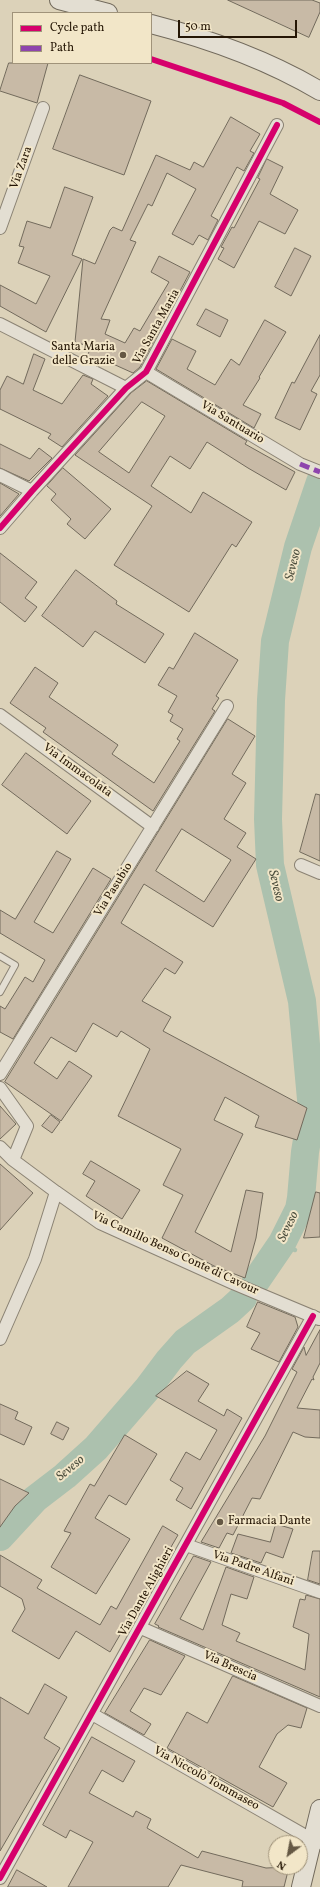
<!DOCTYPE html>
<meta charset="utf-8">
<style>
body{margin:0}
#map{position:relative;width:320px;height:1887px;overflow:hidden;background:#dcd2b9;font-family:Vollkorn,serif}
canvas{display:block}
.legend{position:absolute;left:12px;top:12px;width:140px;height:52px;box-sizing:border-box;background:#f2e6c8;border:1px solid #a0937a;margin:0;padding:5px 7px;list-style:none;font-size:12px;color:#251605}
.legend li{display:flex;align-items:center;gap:8px;height:20px}
.legend b{width:20px;border:1px solid #a0937a}
.north{position:absolute;left:268px;top:1835px;width:40px;height:40px;box-sizing:border-box;background:#f2e6c8;border:1px solid #a0937a;border-radius:50%;rotate:212deg;font-size:11px;font-weight:700;line-height:16px;text-align:center;color:#251605}
.north::after{content:'';display:block;margin:auto;width:14px;height:18px;background:#655844;clip-path:polygon(50% 0,100% 100%,50% 72%,0 100%)}
.scale{position:absolute;left:178px;top:20px;width:119px;height:18px;box-sizing:border-box;border:2px solid #251605;border-top:0;padding-left:5px;font-size:12px;line-height:14px;white-space:nowrap;color:#251605;-webkit-text-stroke:3px #f2e6c8;paint-order:stroke}
</style>
<div id="map">
<canvas width="320" height="1887"></canvas>
<ul class="legend">
<li><b style="height:5px;background:#d6006c"></b>Cycle path</li>
<li><b style="height:5px;background:#8e44ad"></b>Path</li>
</ul>
<div class="north">N</div>
<div class="scale">50 m</div>
</div>
<script>
const c = document.querySelector('canvas').getContext('2d');
c.lineJoin = 'round';
function strokePath(path, color, width, dash) {
  c.strokeStyle = color;
  c.lineWidth = width;
  c.lineCap = dash ? 'butt' : 'round';
  c.setLineDash(dash || []);
  c.stroke(path);
}
function fill(path, color) {
  c.fillStyle = color;
  c.fill(path, 'evenodd');
}
function write(font, color, halo, rows, align = 'center') {
  c.font = font + ' Vollkorn,serif';
  c.lineWidth = 4;
  c.setLineDash([]);
  c.textBaseline = 'middle';
  c.strokeStyle = halo;
  c.fillStyle = color;
  for (const [text, x, y, turn = 0] of rows) {
    c.save();
    c.translate(x, y);
    c.rotate((+turn || 0) * Math.PI / 180);
    c.textAlign = isNaN(turn) ? turn : align;
    if (halo) c.strokeText(text, 0, 0);
    c.fillText(text, 0, 0);
    c.restore();
  }
}
strokePath(new Path2D(`
 M282 1243 295 1250`), '#acc1ae', 4.5);
strokePath(new Path2D(`
 M256 1281 282 1243 299 1209 301 1198 305 1152 312 1110 302 1001 270 865 268 819 271 700 275 641 298 547 320 482
 M0 1537 35 1499 65 1476 96 1448 148 1388 169 1360 185 1342 230 1310 243 1298`), '#acc1ae', 28);
const building = new Path2D(`
 M228 0H312L320 3V12L309 37Z
 M9 63H48L37 103 0 91Z
 M80 75 151 101 124 175 53 149Z
 M231 117 260 134 250 151 254 153 244 171 237 167 211 216 218 220 208 240 199 235 193 245 172 234 196 189 167 173 152 206 148 204 130 240 136 242 101 319 110 320 105 334 125 343 134 328 140 331 169 282 151 272 159 256 190 272 140 367 133 373 102 359 99 366 86 359 91 347 75 342 83 259 95 264 110 230 113 227 122 231 156 155 190 170 194 162 203 167Z
 M267 159 283 167 270 194 298 210 285 234 259 221 234 268 218 259 224 248 221 247 232 227 234 228 252 194 260 179 258 178Z
 M65 187 93 197 72 255 82 259 46 332 0 306V285L36 304 50 276 18 263 24 247 19 246 27 221 50 228Z
 M295 248 311 256 291 296 275 287Z
 M206 309 228 320 220 337 197 325Z
 M265 320 286 332 259 377 260 378 243 405 261 414 254 428 156 369 172 339 196 351 187 369 215 385 231 359 239 365Z
 M320 335V375L311 391 317 394 300 430 275 418 292 382 294 383Z
 M34 354 45 359 33 390 62 404 83 375 93 379 91 384 108 396 62 447 48 438 51 434 0 409V390L7 376 23 384Z
 M147 381 247 441 245 444 295 472 286 490 248 468 207 442 190 469 170 456 151 486 191 513 203 492 252 522 236 547 232 544 189 612 114 565 152 506 75 455 131 393ZM142 402 165 416 129 473 99 452Z
 M0 444 30 459 39 448 52 458 29 481 0 468Z
 M63 468 111 509 85 539 67 524 71 519 51 500 56 494 47 486Z
 M0 483 19 494 0 516Z
 M0 553 37 582 25 598 37 607 25 622 0 602Z
 M76 570 117 601 116 604 164 634 145 663 95 631 83 647 42 616Z
 M195 633 238 660 216 696 219 698 212 709 215 711 153 811 43 732 46 728 10 703 35 667 58 683 49 697 118 745 112 754 154 783 180 741 177 739 183 729 170 721 173 715 168 712 177 696 158 685 169 667 173 669Z
 M228 719 255 736 232 774 246 783 224 819 246 833 237 847 256 859 213 927 144 884 121 923 183 962 175 974 165 968 142 1001 171 1017 163 1031 307 1108 297 1140 255 1127 259 1116 225 1097 214 1120 243 1134 195 1232 231 1252 246 1190 263 1193 256 1238 245 1278 214 1266 162 1238 183 1195 163 1185 181 1149 118 1116 150 1049 121 1031 117 1037 93 1023 76 1052 51 1037 34 1063 57 1079 69 1061 92 1076 61 1121 5 1082ZM182 829 231 860 204 902 156 871Z
 M26 753 91 801 67 834 2 785Z
 M316 794 320 795V861L300 852Z
 M57 851 71 859 34 922 53 933 93 868 111 879 13 1039 0 1032V1006L5 1009 25 977 33 982 45 960 0 933V910L15 919Z
 M0 1106 16 1124 0 1139Z
 M51 1115 60 1122 52 1133 42 1126Z
 M91 1161 140 1190 122 1219 86 1196 95 1181 83 1174Z
 M0 1164 33 1193 0 1230Z
 M316 1192 320 1193V1237L304 1238Z
 M258 1302 295 1317 298 1327 279 1362 251 1349 260 1333 247 1327Z
 M320 1330V1363L313 1377 314 1380 312 1379 297 1408 320 1410V1438L305 1437 293 1432 260 1499 252 1498 233 1535 227 1533 219 1548 201 1542 265 1436 297 1372 292 1369 304 1347 306 1355Z
 M187 1371 209 1384 198 1401 224 1416 227 1409 242 1418 191 1509 176 1500 183 1488 170 1480 186 1452 200 1460 217 1430 156 1396Z
 M0 1404 18 1412 15 1419 32 1427 24 1445 0 1434Z
 M57 1422 69 1428 63 1440 51 1434Z
 M125 1435 157 1454 126 1505 109 1495 95 1518 130 1539 96 1594 51 1567 71 1533 64 1531 90 1484 94 1486Z
 M0 1479 29 1493 15 1506 0 1527Z
 M276 1524 293 1529 283 1558 266 1552 261 1563 231 1553 238 1534 270 1542Z
 M163 1526 178 1535 110 1652 76 1631 59 1659 12 1631 25 1609 22 1599 0 1586V1555L42 1580 37 1588 100 1625 111 1606 116 1609Z
 M313 1551H320V1584L308 1580Z
 M194 1556 211 1562 180 1619 203 1630 226 1567 254 1577 247 1599 231 1594 222 1625 240 1633 236 1641 305 1670 309 1634 293 1627 300 1599 305 1600 306 1595 320 1599V1697L158 1627 159 1626 155 1624Z
 M150 1640 185 1656 161 1695 144 1688 130 1711 151 1724 144 1735 105 1713Z
 M233 1676 307 1708 301 1728 288 1725 277 1734 259 1767 287 1783 273 1807 167 1748 187 1712 207 1723Z
 M45 1684 67 1697 44 1738 60 1748 0 1851V1697L28 1714Z
 M92 1737 135 1761 123 1782 102 1770 89 1793 133 1817 136 1811 151 1819 147 1828 198 1858 202 1851 266 1868 289 1867 284 1887H242L243 1881 181 1865 168 1887H68L93 1842 70 1830 66 1838 43 1825Z
 M17 1870 47 1887H8Z`);
fill(building, '#c8baa6');
strokePath(building, '#726a5c', 1);
const lane = new Path2D(`
 M0 956 15 965 0 992`);
const street = new Path2D(`
 M0 228 43 108
 M0 324 126 388
 M146 372 300 464 320 472
 M0 475 32 491
 M0 528 32 491 126 388 146 372 277 125
 M0 715 153 827
 M301 865 320 873
 M0 1074 227 706
 M0 1088 27 1126 13 1160
 M0 1147 13 1160 56 1192 100 1223 233 1283 319 1319
 M0 1339 35 1259 56 1192
 M186 1545 320 1592
 M141 1628 320 1706
 M92 1714 318 1843
 M0 1878 313 1316`);
const secondary = new Path2D(`
 M59 0 108 13
 M151 24C209 39 268 60 320 91
 M301 1887 320 1809`);
strokePath(lane, '#8b8374', 8);
strokePath(street, '#8b8374', 14);
strokePath(secondary, '#726a5c', 20);
strokePath(lane, '#e3ded2', 6);
strokePath(street, '#e3ded2', 12);
strokePath(secondary, '#e3ded2', 18);
strokePath(new Path2D(`
 M300 464 320 472`), '#8e44ad', 5, [10, 5]);
strokePath(new Path2D(`
 M151 59 283 103 320 122
 M0 528 32 491 126 388 146 372 277 125
 M0 1878 313 1316`), '#d6006c', 6);
for (const [x, y, r, color] of [
 [123,355,4,"#655844"],
 [220,1522,4,"#655844"]
]) {
  const dot = new Path2D();
  dot.arc(x, y, r, 0, 2 * Math.PI);
  c.fillStyle = color;
  c.fill(dot);
  strokePath(dot, '#f2e6c8', 1.5);
}
write('12px', '#251605', '#f2e6c8', [
 ["Via Zara",22,168,-70],
 ["Via Santa Maria",157,327,-61],
 ["Via Santuario",232,423,31],
 ["Via Immacolata",77,771,36],
 ["Via Pasubio",114,890,-58],
 ["Via Camillo Benso Conte di Cavour",175,1254,25],
 ["Via Padre Alfani",253,1569,19],
 ["Via Dante Alighieri",147,1592,-61],
 ["Via Brescia",230,1667,24],
 ["Via Niccolò Tommaseo",206,1779,29]
]);
write('12px', '#251605', '#f2e6c8', [
 ["Santa Maria",115,348],
 ["delle Grazie",115,362],
 ["Farmacia Dante",228,1522,"left"]
], 'right');
write('italic 13px', '#4d4f3e', '#f2e6c8', [
 ["Seveso",294,565,-76],
 ["Seveso",275,886,77],
 ["Seveso",289,1227,-64],
 ["Seveso",71,1469,-40]
]);
</script>
